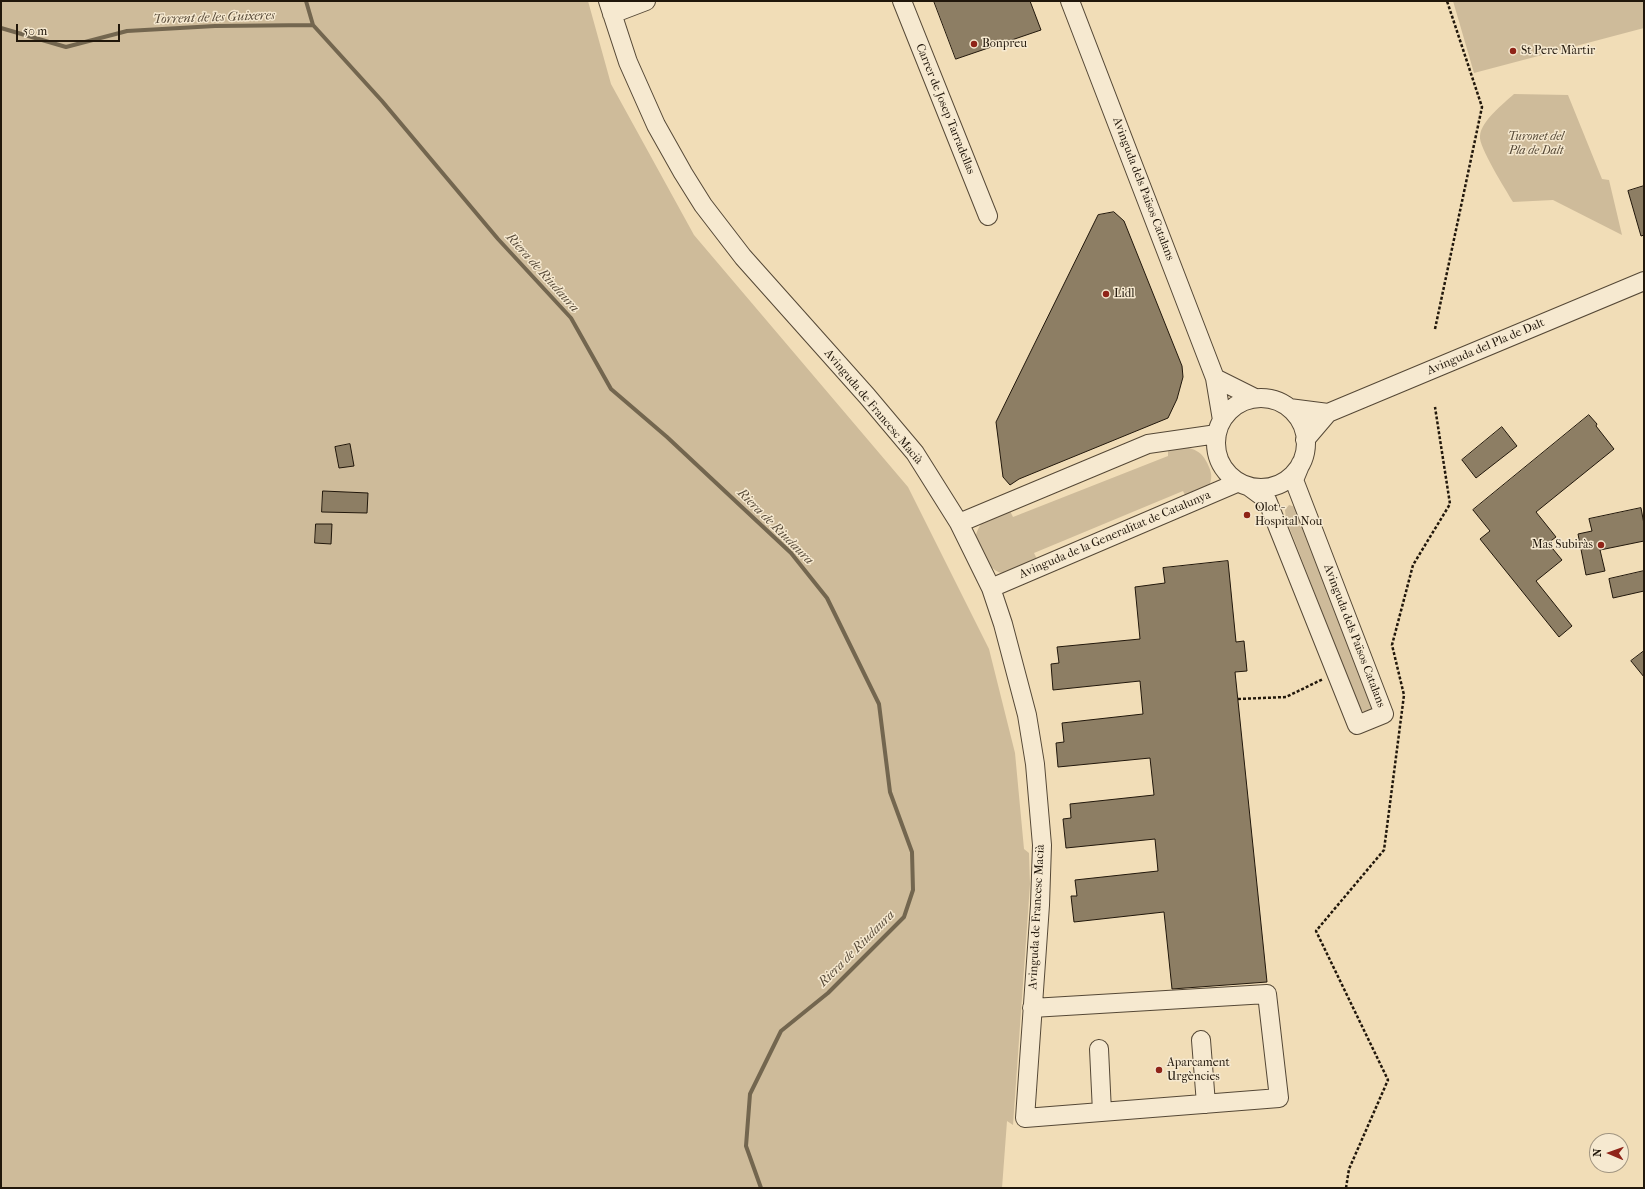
<!DOCTYPE html>
<meta charset="utf-8">
<style>
body{margin:0}
#map{position:relative;width:1645px;height:1189px;overflow:hidden;background:#f1ddb7;font-family:"IM FELL French Canon",serif}
canvas{display:block}
.frame{position:absolute;inset:0;border:2px solid #21170b;pointer-events:none}
.north{position:absolute;left:1589px;top:1133px;width:40px;height:40px;box-sizing:border-box;background:#f6e9d0;border:1px solid #a19581;border-radius:50%;rotate:272deg;font-size:11px;font-weight:700;line-height:16px;text-align:center;color:#21170b}
.north::after{content:'';display:block;margin:auto;width:14px;height:18px;background:#8f2418;clip-path:polygon(50% 0,100% 100%,50% 72%,0 100%)}
.scale{position:absolute;left:16px;top:24px;width:104px;height:18px;box-sizing:border-box;border:2px solid #21170b;border-top:0;padding-left:5px;font-size:12px;line-height:14px;white-space:nowrap;color:#21170b;-webkit-text-stroke:3px #f6e9d0;paint-order:stroke}
</style>
<div id="map">
<canvas width="1645" height="1189"></canvas>
<div class="frame"></div>
<div class="north">N</div>
<div class="scale">50 m</div>
</div>
<script>
const c = document.querySelector('canvas').getContext('2d');
c.lineJoin = 'round';
function fill(path, color) {
  c.fillStyle = color;
  c.fill(path, 'evenodd');
}
function strokePath(path, color, width, dash) {
  c.strokeStyle = color;
  c.lineWidth = width;
  c.lineCap = dash ? 'butt' : 'round';
  c.setLineDash(dash || []);
  c.stroke(path);
}
function write(font, color, halo, rows, align = 'center') {
  c.font = font + ' "IM FELL French Canon",serif';
  c.lineWidth = 3;
  c.setLineDash([]);
  c.textBaseline = 'middle';
  c.strokeStyle = halo;
  c.fillStyle = color;
  for (const [text, x, y, turn = 0] of rows) {
    c.save();
    c.translate(x, y);
    c.rotate((+turn || 0) * Math.PI / 180);
    c.textAlign = isNaN(turn) ? turn : align;
    if (halo) c.strokeText(text, 0, 0);
    c.fillText(text, 0, 0);
    c.restore();
  }
}
fill(new Path2D(`
 M1 1H588L611 84 694 235 908 487 989 649 1015 753 1024 849 1029 853 1030 884 1013 1125 1007 1121 1002 1188H1Z
 M1453 1H1644V28L1474 73Z
 M1514 94 1568 95 1602 179 1609 180 1622 235 1553 200 1513 202C1506 190 1478 146 1480 136 1481 121 1503 104 1514 94Z
 M1168 447C1187 447 1201 446 1209 467 1212 474 1212 479 1209 486L1187 499 1183 491 1034 553 1038 561C1029 564 1012 574 1003 573 990 573 975 546 976 535 977 531 979 526 982 523 988 516 1000 513 1009 509L1013 517 1168 456Z
 M1289 505 1299 508 1374 702 1373 710 1366 713 1360 709 1286 519 1285 510Z`), '#cebb9a');
strokePath(new Path2D(`
 M306 1 313 25 382 101 498 239 571 318 611 389 667 437 791 553 827 598 879 704 890 792 912 852 913 890 904 917 828 993 781 1031 750 1094 746 1146 761 1188
 M1 28 66 47 127 31 215 26 313 25`), '#73664f', 4);
const building = new Path2D(`
 M934 1H1030L1041 30 956 59Z
 M1644 186V235L1641 236 1628 191Z
 M1114 212 1124 221 1182 366 1183 377 1177 399 1168 418 1019 479 1010 485 1003 477 996 422 1098 215Z
 M1589 415 1597 424 1596 426 1614 449 1536 512 1556 537 1548 543 1562 560 1536 581 1572 626 1559 637 1480 539 1490 531 1473 510Z
 M1502 427 1517 446 1476 478 1462 460Z
 M350 444 354 466 339 468 335 447Z
 M323 491 368 493 367 513 322 512Z
 M1641 508 1644 524V541L1600 550 1605 571 1586 575 1578 534 1592 531 1589 519Z
 M316 524H332L331 544 315 543Z
 M1228 561 1236 642 1244 641 1247 671 1235 672 1267 982 1172 989 1164 912 1074 922 1071 896H1077L1075 880 1158 871 1155 839 1066 848 1063 819 1071 818 1070 804 1154 795 1150 758 1058 767 1056 743 1064 742 1062 723 1143 714 1140 681 1053 690 1051 664 1059 663 1057 647 1140 639 1135 587 1165 583 1163 568Z
 M1644 571V591L1613 598 1609 579Z
 M1644 651V677L1631 661Z`);
fill(building, '#8d7e64');
strokePath(building, '#21170b', 1);
const minor = new Path2D(`
 M608 1 628 62 656 125 683 173 703 205 743 257 867 396 915 453 959 523 991 588 1003 624 1027 715 1035 764 1042 845 1040 905 1025 1118 1279 1098 1267 994 1032 1008
 M902 1 988 216
 M1070 1 1215 378 1222 420
 M612 14 646 1
 M1215 378 1255 398
 M1216 443a45 45 0 1 1 90 0a45 45 0 1 1-90 0Z
 M1289 408 1328 413
 M1305 440 1328 413 1644 281
 M1248 486 1267 500 1357 725 1384 714 1294 480 1301 463
 M959 523 1148 444 1217 434
 M991 588 1239 482
 M1201 1040 1206 1104
 M1099 1049 1102 1112`);
strokePath(minor, '#554836', 20);
strokePath(new Path2D(`
 M1435 329 1482 107 1447 1
 M1238 699 1286 697 1323 679
 M1346 1188 1349 1169 1388 1080 1316 931 1384 850 1404 695 1392 645 1413 565 1450 504 1435 407`), '#21170b', 2.5, [3, 2]);
strokePath(minor, '#f6e9d0', 18);
for (const [x, y, r, color] of [
 [974,44,4,"#8f2418"],
 [1513,51,4,"#8f2418"],
 [1106,294,4,"#8f2418"],
 [1247,515,4,"#8f2418"],
 [1601,545,4,"#8f2418"],
 [1159,1070,4,"#8f2418"]
]) {
  const dot = new Path2D();
  dot.arc(x, y, r, 0, 2 * Math.PI);
  c.fillStyle = color;
  c.fill(dot);
  strokePath(dot, '#f6e9d0', 1.5);
}
write('12px', '#21170b', '#f6e9d0', [
 ["Bonpreu",982,44],
 ["St Pere Màrtir",1521,51],
 ["Lidl",1114,294],
 ["Olot -",1255,508],
 ["Hospital Nou",1255,522],
 ["Mas Subiràs",1593,545,"right"],
 ["Aparcament",1167,1063],
 ["Urgències",1167,1077]
], 'left');
write('12px', '#21170b', '#f6e9d0', [
 ["Carrer de Josep Tarradellas",945,109,68],
 ["Avinguda dels Països Catalans",1143,189,69],
 ["Avinguda del Pla de Dalt",1486,347,-23],
 ["Avinguda de Francesc Macià",873,407,50],
 ["Avinguda de la Generalitat de Catalunya",1115,535,-23],
 ["Avinguda dels Països Catalans",1354,636,69],
 ["Avinguda de Francesc Macià",1037,917,-87]
]);
write('italic 12px', '#554836', '#f6e9d0', [
 ["Turonet del",1536,137],
 ["Pla de Dalt",1536,151]
]);
write('italic 13px', '#584b39', '#f6e9d0', [
 ["Torrent de les Guixeres",214,18,-2],
 ["Riera de Riudaura",542,273,48],
 ["Riera de Riudaura",775,527,45],
 ["Riera de Riudaura",857,949,-45]
]);
</script>
